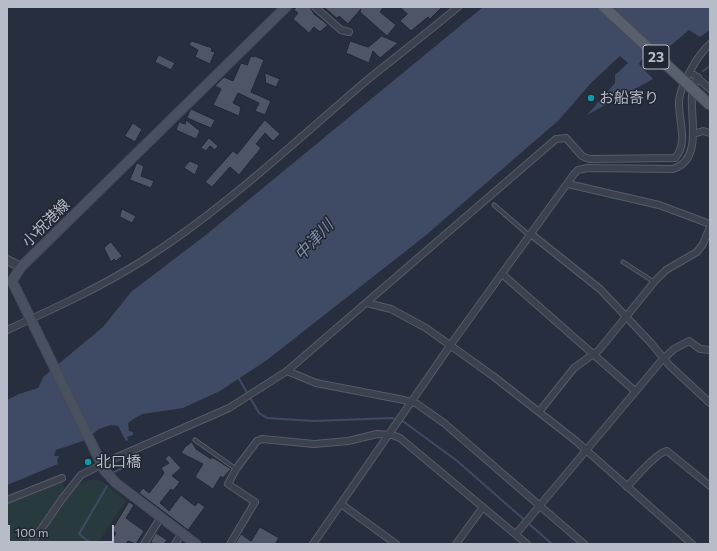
<!DOCTYPE html>
<meta charset="utf-8">
<style>
body{margin:0}
#map{position:relative;width:717px;height:551px;overflow:hidden;background:#272e3d;font-family:Commissioner,sans-serif}
canvas{display:block}
.frame{position:absolute;inset:0;border:8px solid #b7bcc8;pointer-events:none}
.scale{position:absolute;left:8px;top:525px;width:106px;height:18px;box-sizing:border-box;border:2px solid #b7bcc8;border-top:0;padding-left:5px;font-size:12px;line-height:14px;white-space:nowrap;color:#b7bcc8;-webkit-text-stroke:3px #202632;paint-order:stroke}
</style>
<div id="map">
<canvas width="717" height="551"></canvas>
<div class="frame"></div>
<div class="scale">100 m</div>
</div>
<script>
const c = document.querySelector('canvas').getContext('2d');
c.lineJoin = 'round';
function fill(path, color) {
  c.fillStyle = color;
  c.fill(path, 'evenodd');
}
function strokePath(path, color, width, dash) {
  c.strokeStyle = color;
  c.lineWidth = width;
  c.lineCap = dash ? 'butt' : 'round';
  c.setLineDash(dash || []);
  c.stroke(path);
}
function write(font, color, halo, rows, align = 'center') {
  c.font = font + ' Commissioner,"Noto Sans JP",sans-serif';
  c.lineWidth = 3;
  c.setLineDash([]);
  c.textBaseline = 'middle';
  c.strokeStyle = halo;
  c.fillStyle = color;
  for (const [text, x, y, turn = 0] of rows) {
    c.save();
    c.translate(x, y);
    c.rotate((+turn || 0) * Math.PI / 180);
    c.textAlign = isNaN(turn) ? turn : align;
    if (halo) c.strokeText(text, 0, 0);
    c.fillText(text, 0, 0);
    c.restore();
  }
}
fill(new Path2D(`
 M61 479 65 488 29 542 27 544H7V502Z
 M93 479 103 482 126 501 97 544H35L75 485Z`), '#293a3e');
fill(new Path2D(`
 M483 7H710V30L700 37 689 30 669 47 642 59 639 64 653 79 587 115 615 83V75L628 63 620 56 590 84 559 120 425 236 267 360 220 391 183 408 143 414 135 418 128 423 129 431 133 432V435L127 437 128 440 126 441 118 426 111 425 99 429 83 441 56 450 54 456H59L57 460 58 464 7 485V400L19 394 38 388 44 376 103 327 131 292 207 234Z`), '#3f4b64');
strokePath(new Path2D(`
 M703 71 710 66
 M238 377 259 413 267 418 314 421 392 418 404 422 456 460 552 544
 M114 472 133 463 132 456
 M92 544 79 534 107 486`), '#3f4b64', 2);
const building = new Path2D(`
 M297 7H310L314 14 328 25 320 32 314 27 309 33 293 19 298 13 294 10Z
 M324 7H384L380 12 396 25 387 36 360 12 361 9 348 24 339 16 337 18Z
 M400 7H442L430 19 428 17 411 31 400 21 407 14Z
 M382 36 398 43 380 58 373 51 369 63 346 53 350 41 368 47Z
 M192 41 212 48 211 51 215 52 210 64 195 57 198 50 189 45Z
 M159 55 175 63 171 70 155 62Z
 M251 56 254 57 255 56 264 60 251 92 271 101 265 115 255 111 259 103 238 93 233 103 241 107 239 116 213 105 221 89 215 86 224 77 233 81 241 63 247 65Z
 M265 73 280 79 276 87 266 83Z
 M191 109 215 120 211 128 187 118Z
 M186 120 200 131 196 139 176 130 179 122 185 124Z
 M265 120 280 134 273 141 265 133 256 144 261 148 239 175 230 167 212 187 205 182 233 151 237 154Z
 M133 123 142 129 135 142 125 136Z
 M209 138 218 146 215 150 210 146 206 151 201 148Z
 M190 161 199 165 195 175 184 168Z
 M137 163 144 166 141 176 154 181 151 188 130 180Z
 M122 209 136 216 132 223 120 217Z
 M111 242 122 256 116 261 114 259 111 262 104 248Z
 M192 442 196 449 211 459 212 457 231 469 223 478 221 476 213 489 195 477 203 464 181 453 185 447Z
 M169 455 181 468 172 476 180 482 173 491 171 489 160 503 169 511 181 495 195 506 198 502 205 507 188 530 139 493 143 488 149 493 157 483 164 473 161 468 169 463 165 459Z
 M129 502 134 505 126 518 144 531 136 544 128 541 126 544H109L116 533 112 530Z
 M260 527 279 538 275 544H235L241 534 251 541Z
 M156 533 167 540 164 544H154L151 542Z`);
fill(building, '#4e5565');
strokePath(building, '#222834', 1);
const service = new Path2D(`
 M494 205 530 236
 M623 262 654 282
 M195 440 236 469`);
const minor = new Path2D(`
 M315 7 341 30 349 32
 M694 75 710 89
 M693 134 703 131 710 133
 M568 184 659 205 710 224
 M531 234 600 289 651 343 669 365 710 403
 M502 274 635 391
 M367 303 391 309 426 328 493 376 576 441 692 544
 M7 330C53 309 99 288 142 261 223 210 293 143 366 81 397 56 428 32 458 7
 M287 371 316 383 404 400 417 404 444 423 584 544
 M539 412 574 368 599 350 655 281 666 270 697 252 703 244 710 227
 M627 487C634 479 657 452 667 451L710 486
 M7 500 62 478
 M341 504 396 544
 M516 534 661 361 674 349 689 341 700 349 710 350
 M31 544 62 499 81 475 115 458 229 408 287 371 556 139 566 138 582 156 589 159 675 158C689 143 678 120 679 101 680 86 698 54 710 44
 M144 544 161 517
 M175 544 182 533
 M230 544 255 502 228 484 236 469 257 441 262 439 314 444 348 441 377 434 392 435 400 438 527 544
 M313 544 454 340 574 174 578 170 588 168 673 169C703 160 690 117 692 95 692 89 695 83 698 77
 M456 544 483 507`);
const tertiary = new Path2D(`
 M7 260 21 267`);
const secondary = new Path2D(`
 M196 544 116 483 105 471 12 281 21 267 286 7`);
strokePath(service, '#565c68', 5);
strokePath(minor, '#565c68', 8);
strokePath(tertiary, '#565c68', 10);
strokePath(secondary, '#444a56', 11);
strokePath(service, '#3b414d', 3);
strokePath(minor, '#3b414d', 6);
strokePath(tertiary, '#3b414d', 8);
strokePath(secondary, '#495060', 9);
const primaryBridge = new Path2D(`
 M604 7 710 105`);
strokePath(primaryBridge, '#444a56', 12, []);
strokePath(primaryBridge, '#59606d', 10);
for (const [x, y, r, color] of [
 [591,98,4,"#0f9aa8"],
 [88,462,4,"#0f9aa8"]
]) {
  const dot = new Path2D();
  dot.arc(x, y, r, 0, 2 * Math.PI);
  c.fillStyle = color;
  c.fill(dot);
  strokePath(dot, '#202632', 1.5);
}
for (const [x, y, w] of [
 [656,57,26]
]) {
  const box = new Path2D();
  box.roundRect(x - w / 2, y - 12, w, 24, 3);
  c.fillStyle = '#202632';
  c.fill(box);
  strokePath(box, '#b7bcc8', 1);
}
write('bold 14px', '#b7bcc8', null, [
 ["23",656,57]
]);
write('15px', '#b7bcc8', '#202632', [
 ["お船寄り",599,98],
 ["北口橋",96,462]
], 'left');
write('15px', '#b7bcc8', '#202632', [
 ["小祝港線",46,223,-45]
]);
write('italic 16px', '#8290ac', '#202632', [
 ["中津川",314,240,-47]
]);
</script>
